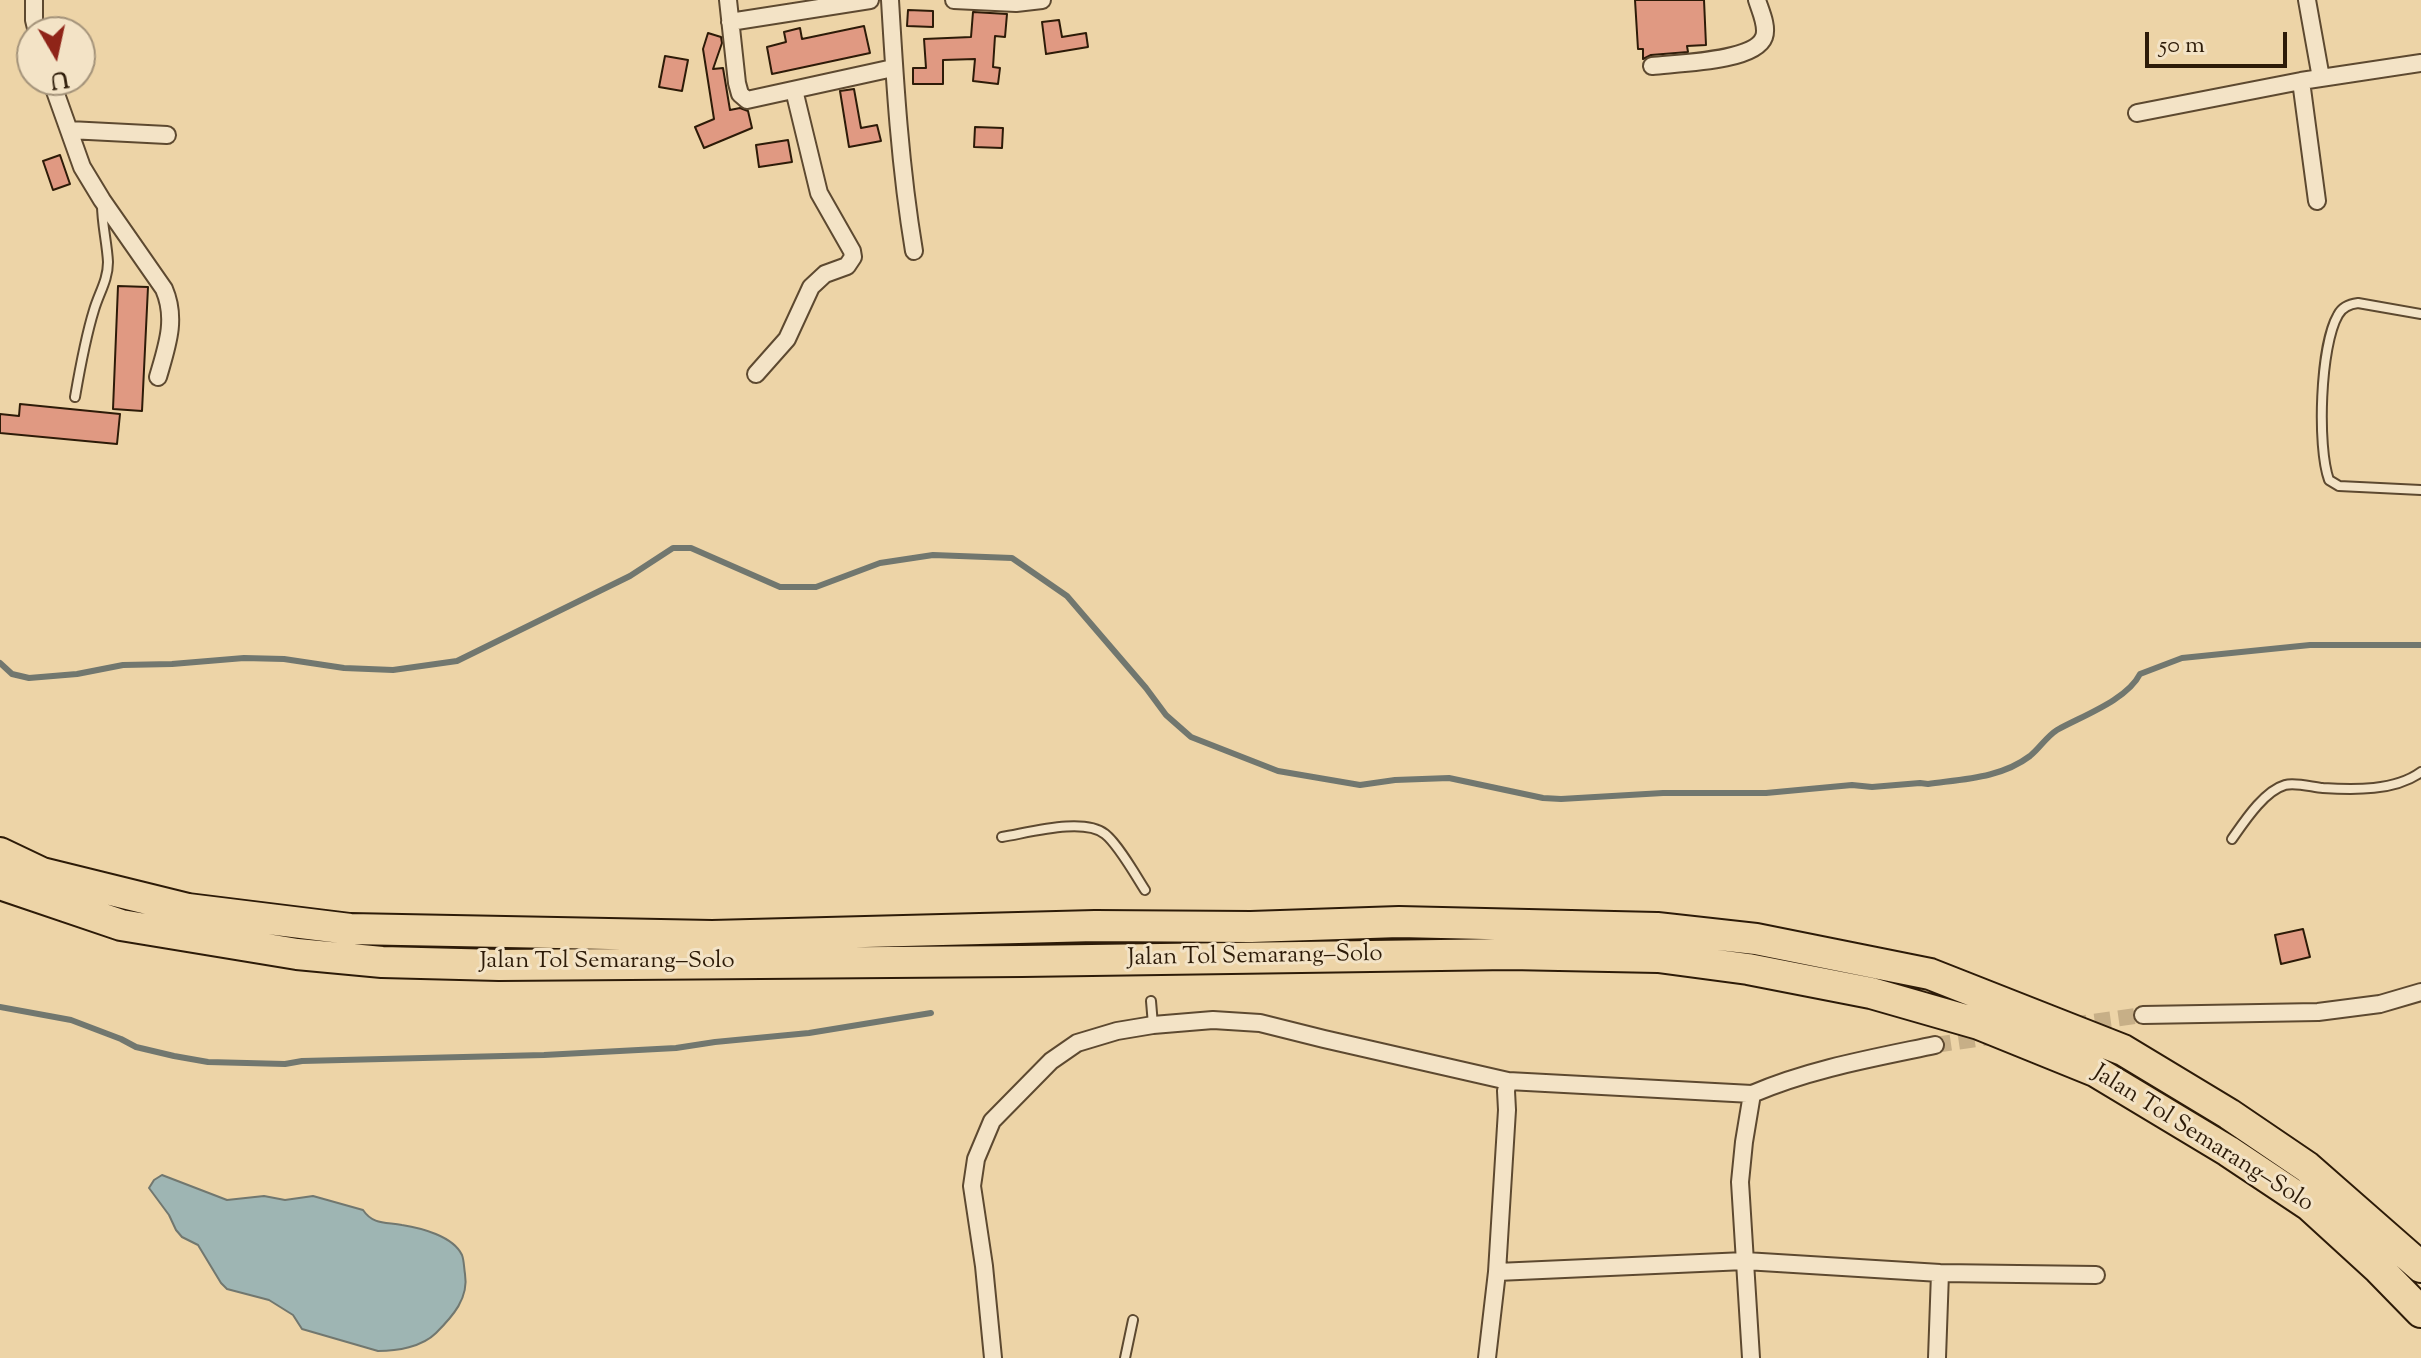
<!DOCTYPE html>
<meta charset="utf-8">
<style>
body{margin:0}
#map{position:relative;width:2421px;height:1358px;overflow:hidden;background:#edd4a7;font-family:"Sorts Mill Goudy",serif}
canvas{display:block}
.north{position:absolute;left:16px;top:16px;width:80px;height:80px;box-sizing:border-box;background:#f3e3c6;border:2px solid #a4937a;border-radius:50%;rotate:171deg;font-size:22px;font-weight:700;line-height:32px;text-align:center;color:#2d1b08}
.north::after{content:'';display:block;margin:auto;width:28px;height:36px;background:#8f2418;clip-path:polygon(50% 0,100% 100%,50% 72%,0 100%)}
.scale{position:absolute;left:2145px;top:32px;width:142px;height:36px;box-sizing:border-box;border:4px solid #2d1b08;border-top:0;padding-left:10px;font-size:24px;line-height:28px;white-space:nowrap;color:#2d1b08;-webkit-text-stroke:6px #f3e3c6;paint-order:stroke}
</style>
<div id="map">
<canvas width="2421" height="1358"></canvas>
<div class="north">U</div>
<div class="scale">50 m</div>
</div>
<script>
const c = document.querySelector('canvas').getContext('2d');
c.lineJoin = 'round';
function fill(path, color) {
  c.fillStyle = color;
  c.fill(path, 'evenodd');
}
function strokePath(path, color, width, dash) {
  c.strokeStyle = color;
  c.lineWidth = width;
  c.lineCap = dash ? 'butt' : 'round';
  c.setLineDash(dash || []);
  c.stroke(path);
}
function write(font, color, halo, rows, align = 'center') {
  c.font = font + ' "Sorts Mill Goudy",serif';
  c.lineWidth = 6;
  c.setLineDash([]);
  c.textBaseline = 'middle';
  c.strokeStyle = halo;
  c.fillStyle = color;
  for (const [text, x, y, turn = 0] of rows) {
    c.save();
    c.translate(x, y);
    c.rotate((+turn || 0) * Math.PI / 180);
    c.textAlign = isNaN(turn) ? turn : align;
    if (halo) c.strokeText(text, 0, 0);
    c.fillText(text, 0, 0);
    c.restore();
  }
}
const water = new Path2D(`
 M162 1175 227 1200 264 1196 285 1200 313 1196 363 1210C373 1225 386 1222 402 1225 421 1228 453 1236 462 1255 464 1260 464 1268 465 1274 469 1298 453 1316 436 1333 422 1347 397 1351 378 1351L302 1329 293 1315 269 1300 227 1289 221 1283 198 1245 182 1237 176 1230 169 1215 149 1188 154 1180Z`);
fill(water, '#9eb5b3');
strokePath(water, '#71776f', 2);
strokePath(new Path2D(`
 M0 663 12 674 29 678 77 674 123 665 172 664 244 658 284 659 344 668 393 670 457 661 630 576 673 548H691L780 587H816L880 563 933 555 1012 558 1067 596 1146 688 1166 715 1191 737 1278 771 1360 785 1395 780 1449 778 1543 798 1561 799 1663 793H1766L1852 785 1872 787 1920 783 1928 784C1964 779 2001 778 2030 756 2040 748 2046 737 2057 730 2082 716 2127 700 2140 674L2182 658 2310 645H2421
 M0 1007 71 1020 121 1039 136 1047 174 1056 208 1062 285 1064 302 1061 544 1055 676 1048 715 1042 809 1033 931 1013`), '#71776f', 6);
const building = new Path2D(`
 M1635 0H1704L1706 45 1687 46 1688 52 1651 55 1643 59V49H1638Z
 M908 10 933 11V27L907 26Z
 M973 12 1007 14 1005 37 995 36 993 67 1000 68 998 84 973 81 975 59 943 60V84H913V68H926L924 39 971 37Z
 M1059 20 1062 37 1086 33 1088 47 1046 54 1042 22Z
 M864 26 870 53 772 74 767 47 786 42 784 32 800 28 802 39Z
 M708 33 721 37 722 43 713 69 723 68 730 110 740 108 748 111 752 128 704 148 695 127 714 119 703 49Z
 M665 56 688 60 682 91 659 87Z
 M854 89 861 128 877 125 881 141 849 147 840 91Z
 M975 127 1003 128 1002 148 974 147Z
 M788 140 792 162 759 167 756 145Z
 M60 155 70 184 53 190 43 161Z
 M118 286 148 287 142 411 113 409Z
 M20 404 120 414 117 444 0 433V414L19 416Z
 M2303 929 2310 957 2281 964 2275 935Z`);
fill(building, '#e09982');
strokePath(building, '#2d1b08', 2);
strokePath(new Path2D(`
 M2071 1025 2143 1015
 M1935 1045 1997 1036`), '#c7af87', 16, [16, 8]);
const service = new Path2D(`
 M2421 314 2358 303C2350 304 2342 307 2338 315 2320 346 2317 447 2329 480L2339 486 2421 490
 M75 397C80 368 85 339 94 310 99 293 108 280 108 262 107 243 102 224 102 205
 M1002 837C1028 833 1083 817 1105 834 1118 844 1136 876 1145 890
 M2232 839C2244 822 2264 791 2285 785 2295 782 2312 787 2323 788 2354 790 2395 791 2421 772
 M1151 1001 1153 1025
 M1125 1358 1133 1320`);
const minor = new Path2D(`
 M34 0V20L37 32
 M728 0 737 83 740 94 747 100 893 68
 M890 0C895 84 900 167 914 251
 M954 0 1016 3 1042 0
 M2307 0 2321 78
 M730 22 870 0
 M1652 66C1676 63 1755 62 1764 37 1768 26 1760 10 1757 0
 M51 80 82 167 102 200 164 289C177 319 167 346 158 377
 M2301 81 2317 201
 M2137 113 2301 81 2421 63
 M69 130 167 135
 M756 374 787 339 811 287 825 274 847 266 853 257 852 251 819 193 794 90
 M2143 1015 2318 1012 2380 1004 2421 992
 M1497 1272 1745 1261 1940 1273 2096 1275
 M993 1358 984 1266 972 1186 976 1159 992 1121 1051 1061 1077 1043 1117 1031 1153 1025 1213 1020 1260 1023 1324 1039 1508 1081
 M1487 1358 1497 1272 1507 1110 1506 1091 1508 1081 1752 1094
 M1751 1358 1740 1182 1744 1142 1752 1094C1810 1069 1873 1058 1935 1045
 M1937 1358 1940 1273`);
const motorway = new Path2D(`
 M0 853 42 873 188 909 350 929 712 936 1095 926 1251 927 1399 922 1657 928 1756 939 1930 974 2123 1050 2229 1114 2307 1167 2421 1267
 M0 884 121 925 297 954 382 962 499 965 1022 961 1510 954 1658 957 1748 969 1871 993 1979 1024 2095 1071 2228 1151 2309 1205 2379 1269 2421 1312`);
strokePath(service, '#5d4930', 12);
strokePath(minor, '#5d4930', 20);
strokePath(motorway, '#2d1b08', 34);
strokePath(service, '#f3e3c6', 8);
strokePath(minor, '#f3e3c6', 16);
strokePath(motorway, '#edd4a7', 30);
write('24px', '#2d1b08', '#f3e3c6', [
 ["Jalan Tol Semarang–Solo",1255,958,-1],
 ["Jalan Tol Semarang–Solo",607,963],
 ["Jalan Tol Semarang–Solo",2202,1140,32]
]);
</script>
